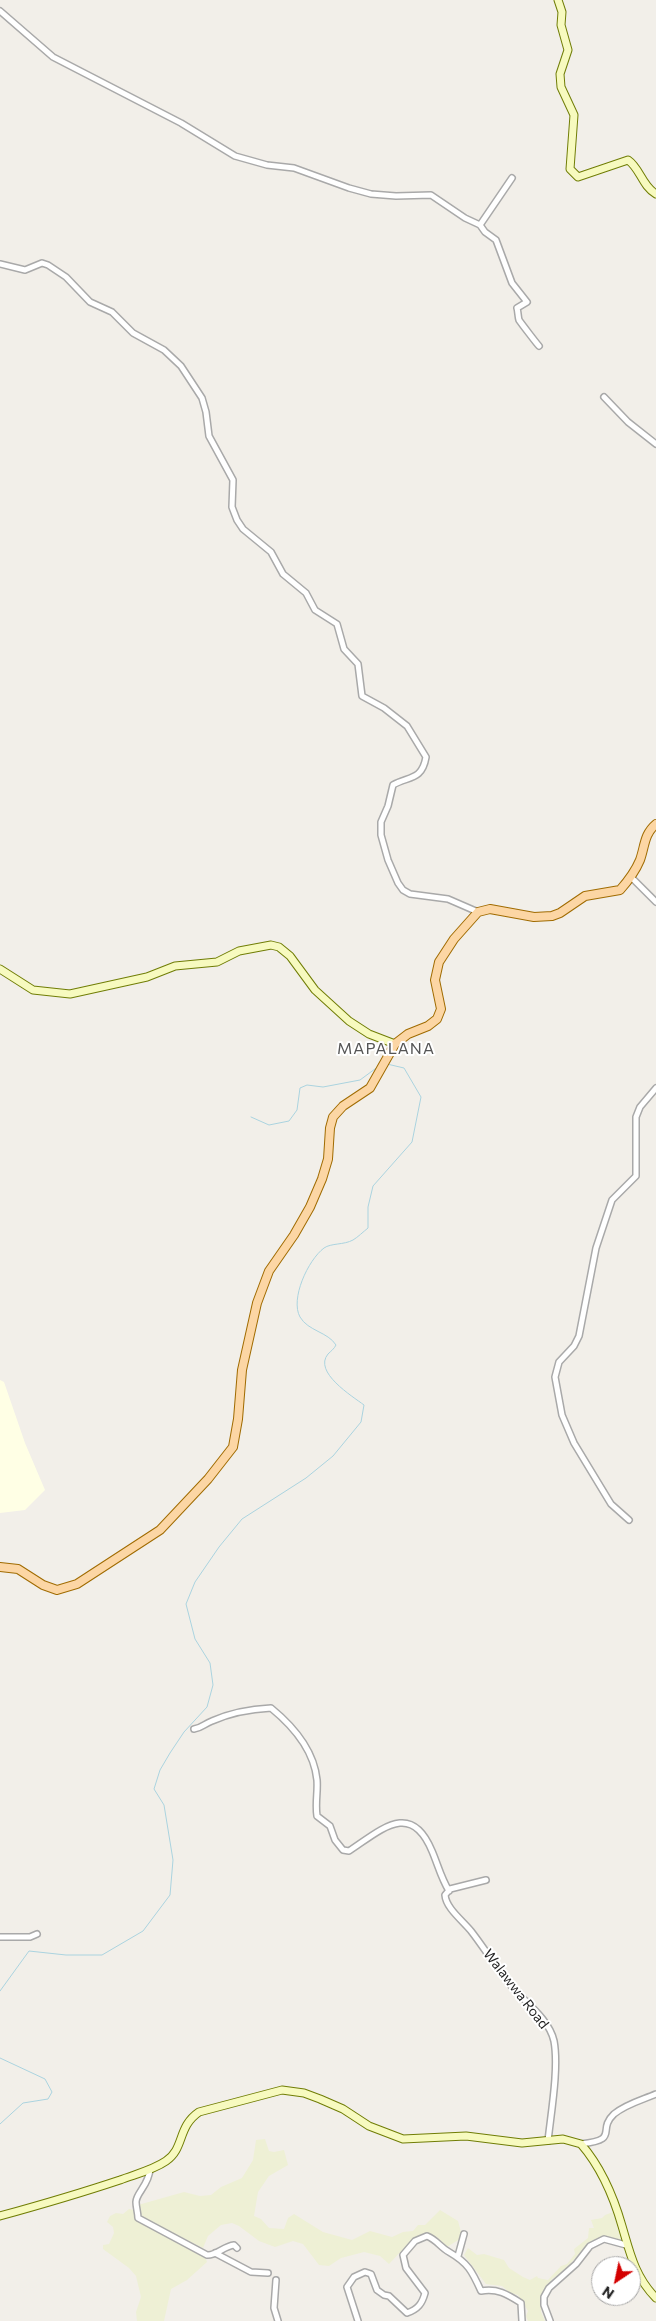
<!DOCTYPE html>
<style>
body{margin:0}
#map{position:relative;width:656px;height:2321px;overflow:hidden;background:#f2efe9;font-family:Commissioner,sans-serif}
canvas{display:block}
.north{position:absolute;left:591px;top:2256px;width:50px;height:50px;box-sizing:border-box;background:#fff;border:1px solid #a7a7a7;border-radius:50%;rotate:214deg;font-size:14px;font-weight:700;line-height:20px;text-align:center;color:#222}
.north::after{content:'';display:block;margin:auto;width:18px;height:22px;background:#d40000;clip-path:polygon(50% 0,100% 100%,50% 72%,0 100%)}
</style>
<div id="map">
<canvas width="656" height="2321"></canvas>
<div class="north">N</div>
</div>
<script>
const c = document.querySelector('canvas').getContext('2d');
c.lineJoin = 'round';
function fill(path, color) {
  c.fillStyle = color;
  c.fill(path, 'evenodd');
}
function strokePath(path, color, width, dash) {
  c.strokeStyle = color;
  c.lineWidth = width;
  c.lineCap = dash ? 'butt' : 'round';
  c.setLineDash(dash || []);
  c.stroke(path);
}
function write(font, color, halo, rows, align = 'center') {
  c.font = font + ' Commissioner,sans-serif';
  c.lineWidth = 4;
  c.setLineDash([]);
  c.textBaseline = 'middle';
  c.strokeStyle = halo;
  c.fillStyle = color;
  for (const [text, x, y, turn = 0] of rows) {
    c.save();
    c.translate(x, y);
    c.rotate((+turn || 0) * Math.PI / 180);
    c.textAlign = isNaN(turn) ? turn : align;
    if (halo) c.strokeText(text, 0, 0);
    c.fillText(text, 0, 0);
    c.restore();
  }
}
fill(new Path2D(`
 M0 1380 4 1382 25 1443 45 1490 25 1510 0 1513Z`), '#ffffe5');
fill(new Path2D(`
 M265 2139 269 2151 274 2152 284 2150 288 2165 269 2176 258 2192 254 2216 261 2219 269 2228 284 2229 288 2218 294 2214 323 2232 352 2240 370 2231 392 2237 403 2232 413 2231 418 2225H425L440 2210 458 2221 461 2232 460 2239 447 2247 437 2237 430 2235 422 2236 410 2242 389 2264 380 2256 364 2252 341 2258 329 2266 319 2265 303 2244 293 2241 275 2247 259 2241 239 2226 232 2223 221 2225 208 2236 203 2248 139 2216 138 2205 184 2192 200 2196 211 2195 221 2187 242 2178 253 2160 256 2140Z
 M129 2209 134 2210 136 2217 205 2256 207 2262 187 2280 171 2289 164 2321H137L136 2312 141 2297 136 2276 129 2268 103 2249V2245L109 2244 114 2233 113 2227 107 2222 110 2216 116 2213 123 2214Z
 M613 2212 622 2238 620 2240 595 2239 586 2246 564 2271 552 2279 542 2297 541 2312 545 2321H528L526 2316 528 2311 518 2295 510 2293 502 2286 486 2284 464 2255 468 2248 477 2255 484 2254 504 2260 509 2268 523 2277 530 2280 537 2276 538 2278 548 2280 561 2266 567 2264 575 2254 574 2249 588 2238 589 2228H594L591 2220 602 2218 605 2215Z`), '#eef0d5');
strokePath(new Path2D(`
 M251 1117 269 1125 289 1121 297 1110 300 1088 307 1085 323 1087 360 1080 379 1066
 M0 1991 29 1951 66 1955H102L143 1931 170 1895 173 1860 164 1805 154 1789 160 1770 170 1753 184 1732 207 1707 213 1685 210 1663 195 1639 186 1604 195 1582 219 1547 242 1519 306 1478 333 1456 361 1422 364 1405C352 1396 313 1372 328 1354 331 1351 334 1349 336 1345 328 1332 308 1331 300 1317 290 1299 308 1260 324 1248 331 1243 344 1245 353 1240 358 1237 363 1232 368 1228V1207L373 1186 412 1142 421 1097 404 1068 387 1064
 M0 2058 45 2079 52 2092 48 2099 23 2103 0 2124`), '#aad3df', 1);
const street = new Path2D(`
 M0 11 53 57 181 123 235 156 267 165 294 168 349 188 371 194 396 196 431 195 465 218 480 225 512 178
 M480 225 485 232 496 240 512 283 527 302 517 308C518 311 518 317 519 320 521 323 537 344 539 346
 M0 264 25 270 42 263 48 265 66 277 90 302 112 312 133 333 164 350 181 366 202 398 206 412 209 436 233 480 232 507 237 520 243 529 271 552 283 574 306 593 315 610 337 624 344 649 358 664 362 696 384 708 407 726 426 757C422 781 408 776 393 785L388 806 381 822V835L388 860 398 883 403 890 410 894 448 899 478 912
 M604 397 628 422 656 444
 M631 877 656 902
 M629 1520 611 1504 574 1443 562 1415 555 1377 559 1362 574 1346 579 1336 596 1248 612 1200 636 1176V1117L640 1107 656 1088
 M194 1729C202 1728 204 1724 212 1721 230 1713 251 1709 271 1708 293 1726 314 1750 317 1780 318 1792 315 1803 317 1816L330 1826 335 1840 343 1850 349 1851C381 1830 411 1800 432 1851 438 1865 441 1878 449 1891
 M486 1880 450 1889 445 1895C446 1908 462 1920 471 1931 485 1949 497 1969 512 1987 526 2003 549 2019 554 2041 559 2068 551 2113 548 2141
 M0 1937H30L37 1934
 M581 2144C621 2139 596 2131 614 2114 626 2104 642 2100 656 2094
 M150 2169C149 2185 136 2193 136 2202 136 2207 138 2213 138 2218L207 2255C216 2256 224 2246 234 2245L237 2248
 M215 2253 251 2272 268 2273
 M458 2256 464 2234
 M276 2280 274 2308 278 2321
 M358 2321 347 2287 354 2277 365 2272 371 2274 377 2290 384 2295 389 2296 407 2313C418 2309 422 2304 425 2293L406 2268 403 2255 415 2241 427 2236C437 2240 440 2247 449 2252 468 2263 472 2271 481 2291 497 2288 507 2294 521 2303L522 2321
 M550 2321 544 2305V2297L549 2288 576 2264 590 2246 604 2239 626 2245`);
const secondary = new Path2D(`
 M558 0 562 12 561 25 568 50 560 74 561 87 574 115 570 169 578 177 628 160C640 168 642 186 656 194
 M0 969 33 990 70 994 147 977 175 966 217 962 239 951 271 945 279 947 290 956 315 990 349 1021 369 1034 395 1044
 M0 2216C40 2205 81 2193 120 2180 136 2174 153 2170 166 2161 185 2148 177 2127 199 2112L282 2090 304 2093 320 2099 343 2109 369 2126 403 2139 466 2136 522 2143 563 2139 581 2144C600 2166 614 2198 622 2226 630 2253 635 2277 656 2298`);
const primary = new Path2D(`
 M0 1567 18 1569 43 1585 57 1590 77 1584 160 1530 208 1479 233 1447 238 1419 242 1370 257 1303 269 1271 294 1235 310 1207 322 1179 328 1159 330 1128 333 1117 343 1106 370 1088 395 1044 408 1034 428 1026 437 1019 441 1009 435 980 439 962 454 939 478 912 490 909 534 917 552 916 560 913 585 896 620 890C628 881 635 872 640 860 645 846 644 834 656 824`);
strokePath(street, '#a9a9a9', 8);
strokePath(secondary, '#707d05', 9);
strokePath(primary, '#a06b00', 10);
strokePath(street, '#fff', 5);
strokePath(secondary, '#f7fabf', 7);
strokePath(primary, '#fcd6a4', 8);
write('14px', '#222', '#fff', [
 ["Walawwa Road",516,1989,52]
]);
c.letterSpacing = '1px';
write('16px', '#555', '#fff', [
 ["MAPALANA",386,1049]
]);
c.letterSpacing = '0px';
</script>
